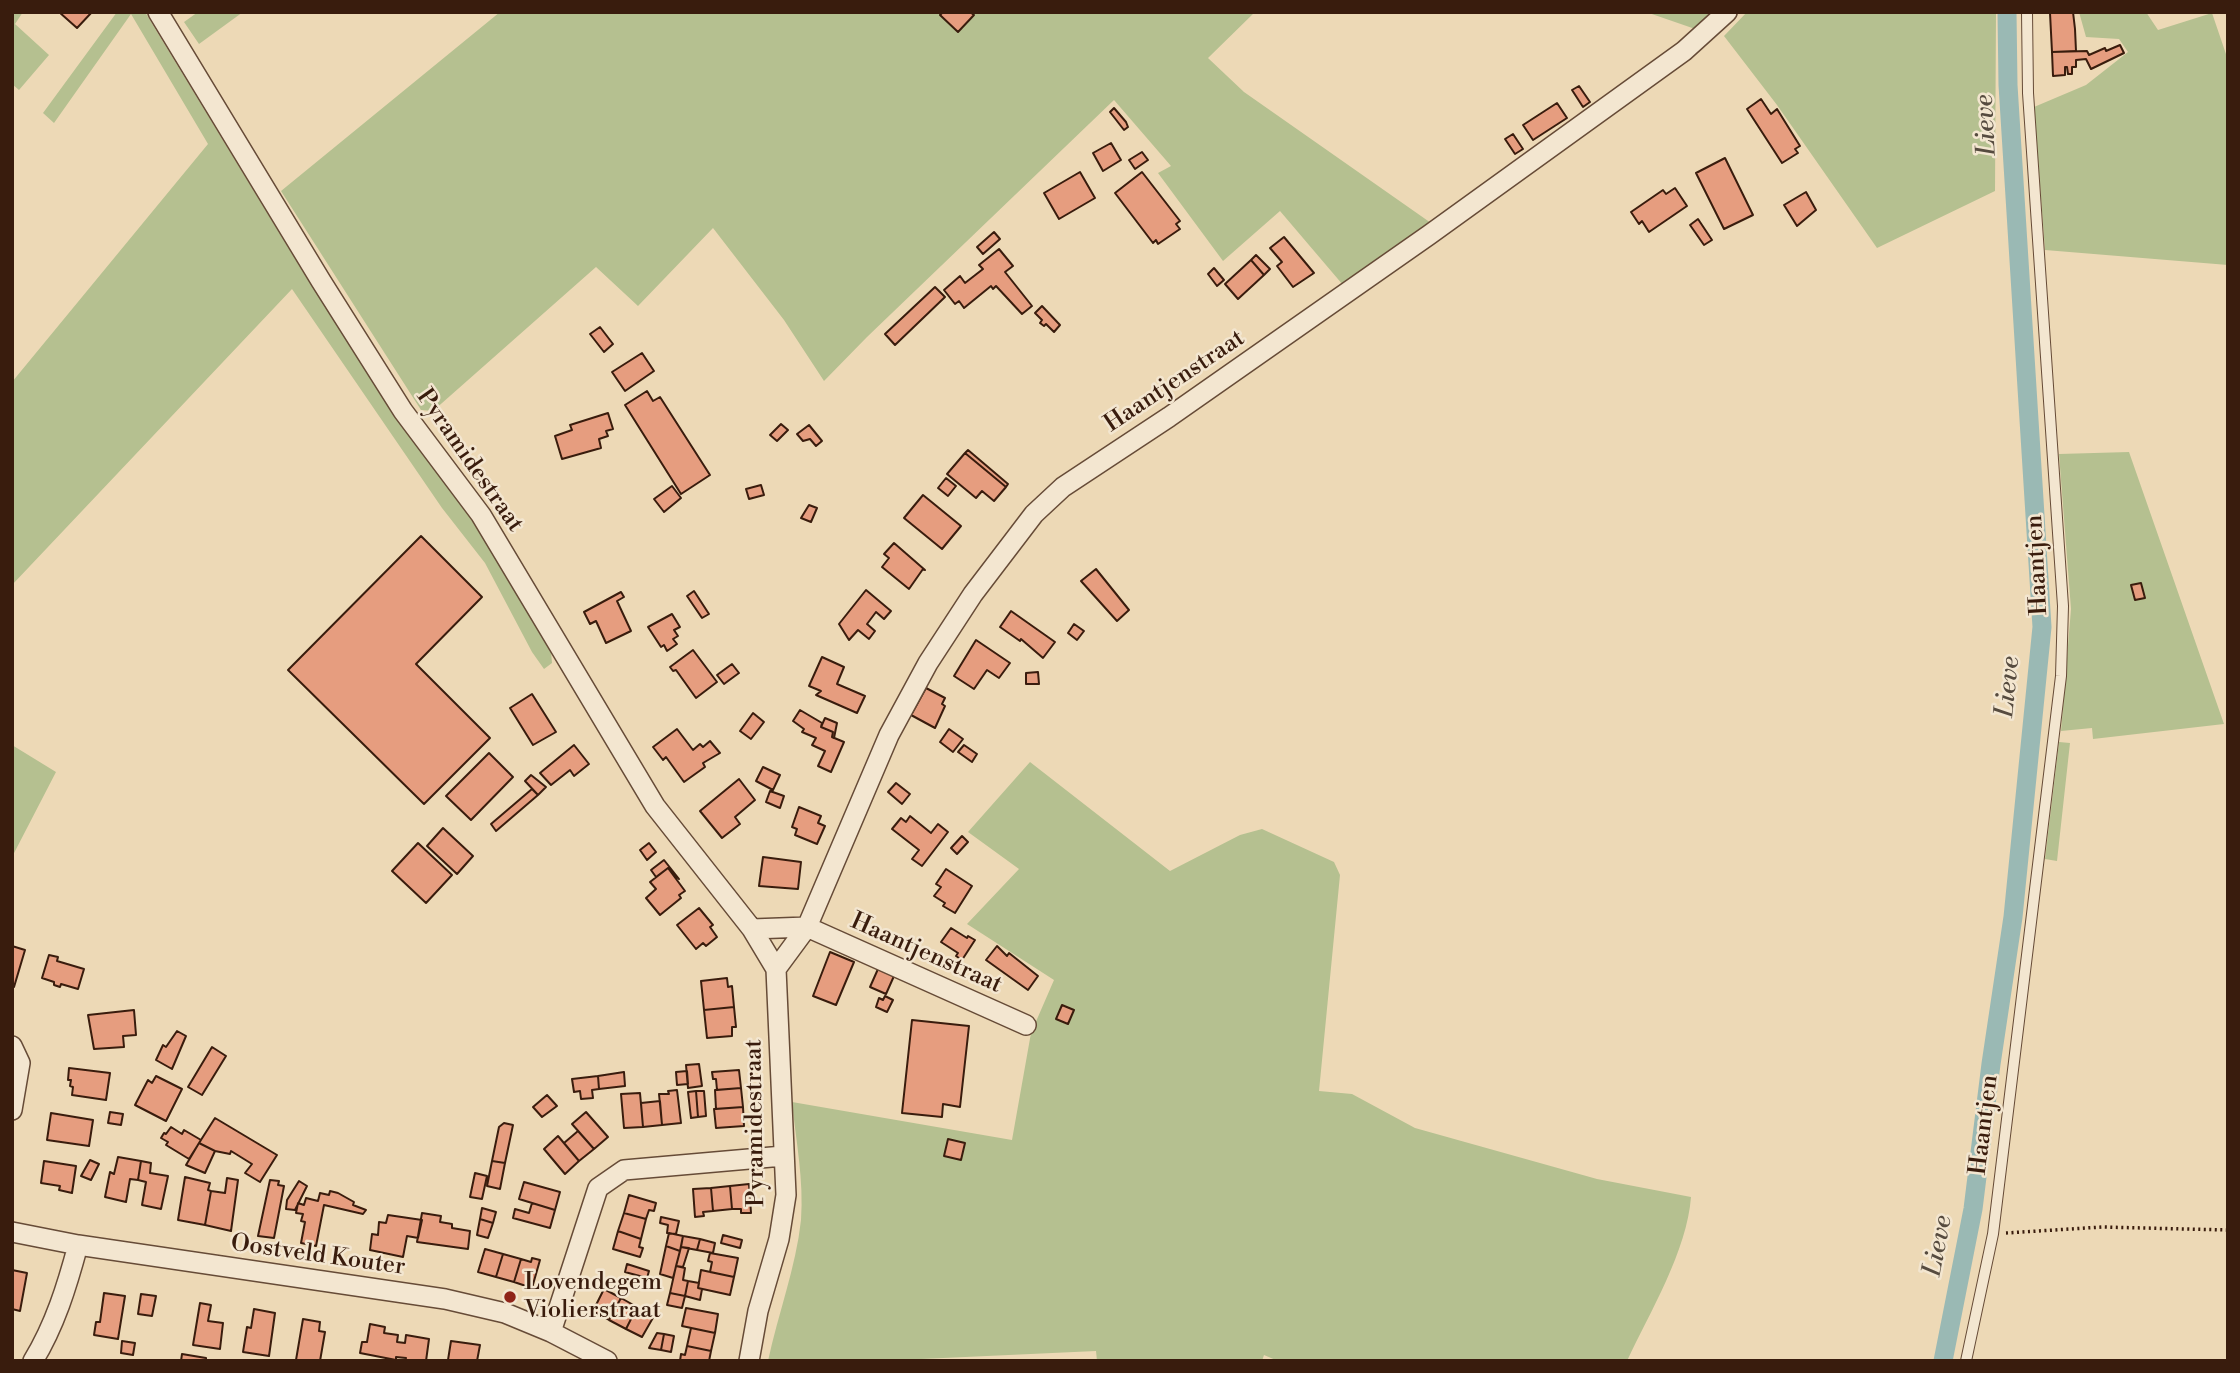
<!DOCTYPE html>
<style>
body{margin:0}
#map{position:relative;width:2240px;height:1373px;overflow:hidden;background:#edd9b6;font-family:"Libre Bodoni",serif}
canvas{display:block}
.frame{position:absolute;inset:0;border:14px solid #391c0d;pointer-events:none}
</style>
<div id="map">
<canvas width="2240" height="1373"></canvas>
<div class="frame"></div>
</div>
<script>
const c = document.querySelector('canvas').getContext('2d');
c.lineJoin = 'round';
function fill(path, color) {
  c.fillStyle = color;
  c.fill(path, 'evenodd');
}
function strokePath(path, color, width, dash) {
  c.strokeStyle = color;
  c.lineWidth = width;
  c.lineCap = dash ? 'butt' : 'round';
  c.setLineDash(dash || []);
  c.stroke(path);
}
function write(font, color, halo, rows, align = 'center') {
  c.font = font + ' "Libre Bodoni",serif';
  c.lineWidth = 5;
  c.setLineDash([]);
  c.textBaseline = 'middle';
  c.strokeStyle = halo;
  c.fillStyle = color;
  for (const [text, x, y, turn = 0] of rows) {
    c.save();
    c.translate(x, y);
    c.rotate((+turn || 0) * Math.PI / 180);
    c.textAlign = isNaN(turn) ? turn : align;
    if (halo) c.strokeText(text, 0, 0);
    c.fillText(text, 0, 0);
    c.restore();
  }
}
fill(new Path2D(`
 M12 12H23L15 24 49 55 19 90 12 84Z
 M117 12H145L305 275 389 406 482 534 551 651 552 663 544 669 532 652 485 563 442 508 292 289 12 585V382L208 144 131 14 54 123 43 113Z
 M198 12H243L199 44 184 22Z
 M500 12H1255L1208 58 1244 92 1431 223 1343 285 1280 211 1223 261 1158 173 1171 166 1114 100 867 337 824 381 784 320 713 228 638 306 596 267 433 411 421 410 281 191Z
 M1646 12H1720L1701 31Z
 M1747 12H1996L1995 191 1877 248 1777 105 1724 36Z
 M2079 12H2146L2158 30 2212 13 2228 60V265L2045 250 2034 107 2086 85 2128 52 2119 39 2086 37Z
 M2129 452 2224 724 2093 739 2092 728 2061 731 2071 609 2059 454Z
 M2059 742 2070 743 2057 861 2045 859Z
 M12 745 56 772 12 857Z
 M1030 762 1170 871 1240 835 1262 829 1334 862 1340 875 1319 1091 1352 1094 1415 1128 1597 1179 1691 1197C1687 1251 1650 1312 1627 1361H1278L1264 1355 1262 1361H1097L1096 1351 878 1361H768C778 1314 796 1267 801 1220 804 1181 796 1141 792 1102L1012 1140 1031 1033 1054 980 967 924 1019 869 968 832Z`), '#b5c090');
strokePath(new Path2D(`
 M1943 1361 1973 1209 1991 1064 2013 917 2042 627 2008 85 2007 12`), '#9ab9b4', 19);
const building = new Path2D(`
 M59 12H92L77 28Z
 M943 12H970L974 15 958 32 940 15Z
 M2070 12H2073L2075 29 2076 51 2052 52 2050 13Z
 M2120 45 2124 53 2091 69 2086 59 2076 60V67H2072V74H2068L2067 67H2065V75L2053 76 2052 52 2087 51 2089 55 2105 48 2106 51Z
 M1579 86 1590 102 1583 107 1572 90Z
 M1761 99 1771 114 1777 109 1800 146 1795 149 1798 153 1782 163 1747 109Z
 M1557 103 1567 118 1533 140 1523 125Z
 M1114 108 1126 122 1128 127 1124 130 1110 112Z
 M1513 134 1523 149 1515 154 1505 139Z
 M1111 143 1121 160 1103 171 1093 153Z
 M1142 152 1148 160 1135 169 1129 160Z
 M1725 158 1753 215 1724 229 1696 173Z
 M1080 172 1095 198 1059 219 1044 193Z
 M1142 172 1180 221 1176 224 1180 229 1158 244 1156 240 1153 243 1115 193Z
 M1675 188 1687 206 1649 232 1642 221 1639 224 1631 212 1663 190 1666 194Z
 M1806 192 1816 210 1797 226 1784 205Z
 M1698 219 1712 240 1704 245 1690 225Z
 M994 232 1000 239 983 254 977 247Z
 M1284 237 1314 273 1293 287 1277 266 1282 262 1270 248Z
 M999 249 1013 266 1005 272 1032 306 1022 314 996 286 993 289 991 286 964 308 959 301 955 304 944 290 960 276 965 283 983 269 979 265Z
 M1256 255 1270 269 1264 275 1251 260Z
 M1251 260 1264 275 1238 299 1225 284Z
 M1214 268 1224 280 1217 286 1208 274Z
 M935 287 945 297 895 345 885 334Z
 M1042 306 1060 325 1054 332 1046 324 1044 326 1040 323 1042 320 1035 313Z
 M600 327 613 344 604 352 590 334Z
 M642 353 654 371 625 391 612 372Z
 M647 391 653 401 660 397 710 475 681 494 625 405Z
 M608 413 613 429 606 431 608 436 599 439 601 448 562 459 555 436 572 430 570 425Z
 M781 424 788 430 777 441 770 435Z
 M809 425 822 441 816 446 810 439 803 441 797 434Z
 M968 450 1008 484 1006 487 965 453Z
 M965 453 1006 487 994 501 982 491 976 498 947 474Z
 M946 478 956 486 948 496 938 488Z
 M761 485 764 495 749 499 746 489Z
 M672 486 681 498 664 512 654 499Z
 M923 495 961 526 942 549 904 518Z
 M809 505 817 508 811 522 801 518Z
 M421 536 482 597 416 664 490 738 424 804 288 670Z
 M894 543 925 570 923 569 909 589 882 567 889 558 884 554Z
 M1096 569 1129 610 1117 621 1081 581Z
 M2141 583 2145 598 2135 600 2131 585Z
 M866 590 891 611 884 619 876 612 867 624 875 631 869 639 858 630 849 640 839 624Z
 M694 591 709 614 702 618 687 596Z
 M621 592 624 597 617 601 631 631 606 643 596 621 590 624 584 612Z
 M1011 611 1055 642 1043 658 1021 639 1020 641 1000 627Z
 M672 614 680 627 674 630 678 636 673 639 677 644 667 651 664 645 661 647 648 627Z
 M1074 624 1084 631 1077 640 1068 633Z
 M976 640 1010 663 999 678 987 670 974 689 954 676Z
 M693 650 717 682 696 698 676 670 673 671 670 667Z
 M822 657 844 667 837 684 865 696 857 713 816 695 821 691 809 686Z
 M732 664 739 673 724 684 717 675Z
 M1038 672 1039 684H1026V673Z
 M926 688 945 698 942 704 945 706 935 728 911 715Z
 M532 694 556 732 533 745 510 708Z
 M800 710 822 723 821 727 833 732 832 737 844 742 831 772 818 766 825 751 812 745 816 738 802 732 804 729 793 721Z
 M753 713 764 722 751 739 740 731Z
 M825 718 837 723 834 738 832 737 833 732 821 727Z
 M677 729 693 750 700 744 703 747 710 741 720 753 703 763 705 767 684 782 666 757 663 760 653 747Z
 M949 729 963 739 953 752 940 742Z
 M574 745 589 764 574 776 570 770 551 785 540 773Z
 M964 745 977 754 972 762 958 752Z
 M489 753 513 777 471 820 446 796Z
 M763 767 780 775 773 790 756 781Z
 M531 775 546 787 538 795 525 781Z
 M739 779 755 800 735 817 740 824 722 838 700 811Z
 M896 783 910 794 902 804 888 792Z
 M532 789 538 795 496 831 491 824Z
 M770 791 784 796 780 808 766 802Z
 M799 807 821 816 818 823 825 826 817 844 795 835 797 829 792 827Z
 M910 816 931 833 938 824 948 832 922 866 912 859 919 850 892 829 901 818 906 822Z
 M443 828 473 856 457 874 427 846Z
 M962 836 968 842 957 854 951 848Z
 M418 843 452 875 426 903 392 871Z
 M649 843 656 852 647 860 640 850Z
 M763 857 801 862 798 889 759 886Z
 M664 860 679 879 668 868 656 877 651 870Z
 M668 868 685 891 679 895 681 898 660 915 646 898 656 889 650 882Z
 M946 869 972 886 955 913 943 906 945 903 934 896 941 887 936 884Z
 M699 908 713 925 710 927 717 937 706 946 703 943 696 949 677 925Z
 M951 928 967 938 968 936 975 940 962 960 956 956 958 953 941 942Z
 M12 946 25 950 14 987 12 986Z
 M997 946 1007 956 1009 953 1038 976 1028 990 986 960Z
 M830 952 854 962 836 1005 813 996Z
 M49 955 58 957 57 961 84 969 78 989 61 984 60 987 54 985V982L42 978Z
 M878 969 894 976 886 994 870 987Z
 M727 978 728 987 732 986 734 1007 704 1010 701 981Z
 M885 996 893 1000 887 1012 876 1007 879 998 883 1000Z
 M1062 1005 1074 1010 1068 1024 1056 1019Z
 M734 1007 736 1027H732V1036L707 1038 704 1010Z
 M134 1010 136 1035 123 1036 124 1047 94 1049 88 1015Z
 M912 1020 969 1026 960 1107 943 1104 942 1117 902 1113Z
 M177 1031 186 1036 172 1069 156 1060 163 1045 166 1047Z
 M212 1047 226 1056 202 1095 188 1087Z
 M699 1064 702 1086 688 1088 686 1065Z
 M69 1068 110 1073 106 1100 72 1095 73 1087 70 1086 71 1080H68Z
 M739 1070 741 1088 717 1090 716 1079H713L712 1072Z
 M687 1071 688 1084 677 1085 676 1072Z
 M624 1072 625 1086 599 1089 598 1076Z
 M156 1076 182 1089 166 1121 135 1105 148 1080 152 1083Z
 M598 1076 599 1089 592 1090 593 1098 581 1099 580 1091 574 1092 572 1079Z
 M741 1088 743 1107 716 1109 715 1090Z
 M677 1090 681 1123 662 1125 659 1094H669L668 1091Z
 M696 1091H704L706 1116 698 1117Z
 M696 1091 698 1117 691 1118 688 1092Z
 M640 1093 643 1127 624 1128 621 1094Z
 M547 1095 557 1106 542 1117 533 1107Z
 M660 1101 662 1125 643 1127 641 1103Z
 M743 1107 744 1126 716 1128 714 1109Z
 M110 1112 123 1114 121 1125 108 1123Z
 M586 1112 608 1137 594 1149 572 1124Z
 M51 1113 93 1120 89 1146 47 1140Z
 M215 1118 277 1155 260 1182 245 1173 252 1164 231 1151 230 1154 215 1151 199 1143Z
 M504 1123 513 1125 505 1163 492 1161 499 1127Z
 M171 1127 182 1134 184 1130 201 1140 189 1159 166 1145 168 1142 161 1138 164 1133 166 1134Z
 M578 1131 594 1149 579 1161 564 1143Z
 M558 1136 579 1161 565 1174 544 1149Z
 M948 1139 965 1143 961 1160 944 1156Z
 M199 1143 215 1151 205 1173 186 1165Z
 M118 1157 141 1161 138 1180 130 1179 126 1202 105 1197 110 1172 114 1174Z
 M90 1160 99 1164 91 1180 81 1176Z
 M44 1161 76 1166 72 1193 59 1190 60 1186 41 1183Z
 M141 1161 151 1163 150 1173 168 1176 161 1209 142 1205 146 1182 138 1180Z
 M492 1161 505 1163 500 1189 487 1186Z
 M475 1173 487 1176 482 1199 470 1197Z
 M185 1177 210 1183 208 1190 211 1191 205 1225 178 1220Z
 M227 1178 238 1180 231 1231 205 1225 211 1191 225 1193Z
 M270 1180 279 1181 278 1185 284 1186 274 1238 258 1236Z
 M299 1181 307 1186 295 1210 286 1209 287 1200Z
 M524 1182 560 1192 555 1210 519 1199Z
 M749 1184 751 1213H741V1209H732L730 1186Z
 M730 1186 732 1209 713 1211 711 1188Z
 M711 1188 713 1211 703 1212 704 1216 695 1217 693 1189Z
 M330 1191 338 1193 354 1202 353 1205 366 1210 363 1214 324 1205 316 1246 301 1243 305 1222 301 1221 303 1214 296 1213 298 1203 304 1205 306 1198 318 1201 320 1193 329 1195Z
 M629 1195 656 1203 654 1211 649 1210 646 1219 624 1213Z
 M532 1203 555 1210 550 1228 513 1218 515 1209 529 1213Z
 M482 1208 496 1212 493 1223 480 1219Z
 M422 1213 441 1216 440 1222 452 1224V1228L470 1231 468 1249 417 1242Z
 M624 1213 646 1219 641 1239 618 1231Z
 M388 1215 422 1220 418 1238 407 1236 403 1257 370 1250 372 1234 378 1235 379 1222 386 1223Z
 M661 1217 679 1221 676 1234 667 1233 668 1225 660 1223Z
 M480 1219 493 1223 488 1238 477 1235Z
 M618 1231 641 1239 639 1247 643 1248 640 1257 613 1249Z
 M669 1233 683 1236 680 1251 666 1246Z
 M723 1235 742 1240 740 1248 721 1243Z
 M683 1236 700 1239 697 1250 681 1247Z
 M700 1239 715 1243 713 1253 697 1250Z
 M666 1246 680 1251 673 1278 660 1274Z
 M681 1247 689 1248 683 1267 676 1266Z
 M485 1249 503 1254 496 1277 478 1272Z
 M710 1253 738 1258 734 1277 710 1272 712 1262 708 1261Z
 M503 1254 521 1259 514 1282 496 1277Z
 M532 1258 540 1260 532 1288 514 1282 521 1259 531 1262Z
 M627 1264 649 1271 647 1278 625 1272Z
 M676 1266 685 1268 683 1280 688 1281 685 1296 670 1293Z
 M12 1270 27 1273 20 1311 12 1309Z
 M701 1270 734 1277 730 1295 698 1288Z
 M688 1281 699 1283 698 1288 702 1289 700 1300 685 1296Z
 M604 1289 621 1298 609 1320 593 1311Z
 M104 1293 125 1296 118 1339 94 1335 96 1322H100Z
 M670 1293 685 1296 682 1308 667 1305Z
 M141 1294 156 1296 152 1316 138 1314Z
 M621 1298 637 1307 626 1329 609 1320Z
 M200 1303 211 1305 208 1321 223 1323 220 1349 193 1345Z
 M637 1307 654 1316 642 1337 626 1329Z
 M686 1308 718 1314 715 1333 682 1326Z
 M254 1309 275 1313 269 1356 243 1352 247 1327 251 1328Z
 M303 1319 320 1322 319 1331 325 1332 320 1361 296 1360Z
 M370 1324 385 1327 384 1333 398 1335 397 1342 405 1343 406 1335 429 1339 426 1361H405L406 1358 396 1357V1360L360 1353 362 1342H367Z
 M691 1328 715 1333 711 1351 687 1346Z
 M657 1333 664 1334 661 1350 649 1348Z
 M664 1334 674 1336 671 1352 661 1350Z
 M122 1341 135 1343 133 1355 121 1353Z
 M451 1341 480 1345 477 1361 448 1360Z
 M687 1346 711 1351 709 1361H680L681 1354 685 1355Z
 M182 1354 206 1358V1361H181Z`);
fill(building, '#e69d7f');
strokePath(building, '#391c0d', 2);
const service = new Path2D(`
 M1966 1361 1993 1234 2061 676 2063 606 2028 93 2027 12`);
const minor = new Path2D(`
 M158 12 321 281 403 411 481 515 655 806 752 929 776 969 786 1195 779 1239 758 1311 749 1361
 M752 929 807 927 1026 1025
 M776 969 807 927 889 735 928 663 973 594 1034 514 1063 487 1169 417 1429 235 1684 51 1727 12
 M12 1046 20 1063 12 1110
 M12 1232 78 1245 445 1299 505 1313 551 1332 607 1361
 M551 1332 598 1188 624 1170 783 1156
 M33 1361C55 1325 67 1286 78 1245`);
strokePath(service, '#664b37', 12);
strokePath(minor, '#664b37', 22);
strokePath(new Path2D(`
 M2006 1233 2102 1227 2228 1230`), '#391c0d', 3.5, [2, 3.5]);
strokePath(service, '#f3e6d0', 10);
strokePath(minor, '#f3e6d0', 19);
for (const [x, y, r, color] of [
 [510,1297,7,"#8f2418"]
]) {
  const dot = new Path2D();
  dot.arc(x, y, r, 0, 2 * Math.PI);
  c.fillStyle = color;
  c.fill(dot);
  strokePath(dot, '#f3e6d0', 2.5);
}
write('24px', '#391c0d', '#f3e6d0', [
 ["Haantjenstraat",1175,382,-34],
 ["Pyramidestraat",469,461,55],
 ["Haantjen",2038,565,-93],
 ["Haantjenstraat",926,954,24],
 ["Pyramidestraat",756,1123,-91],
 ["Haantjen",1985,1125,-83],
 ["Oostveld Kouter",318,1256,8]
]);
write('24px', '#391c0d', '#f3e6d0', [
 ["Lovendegem",524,1283],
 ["Violierstraat",524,1311]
], 'left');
write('italic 26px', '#564b3f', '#f3e6d0', [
 ["Lieve",1987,125,-93],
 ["Lieve",2009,687,-84],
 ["Lieve",1939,1246,-79]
]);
</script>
